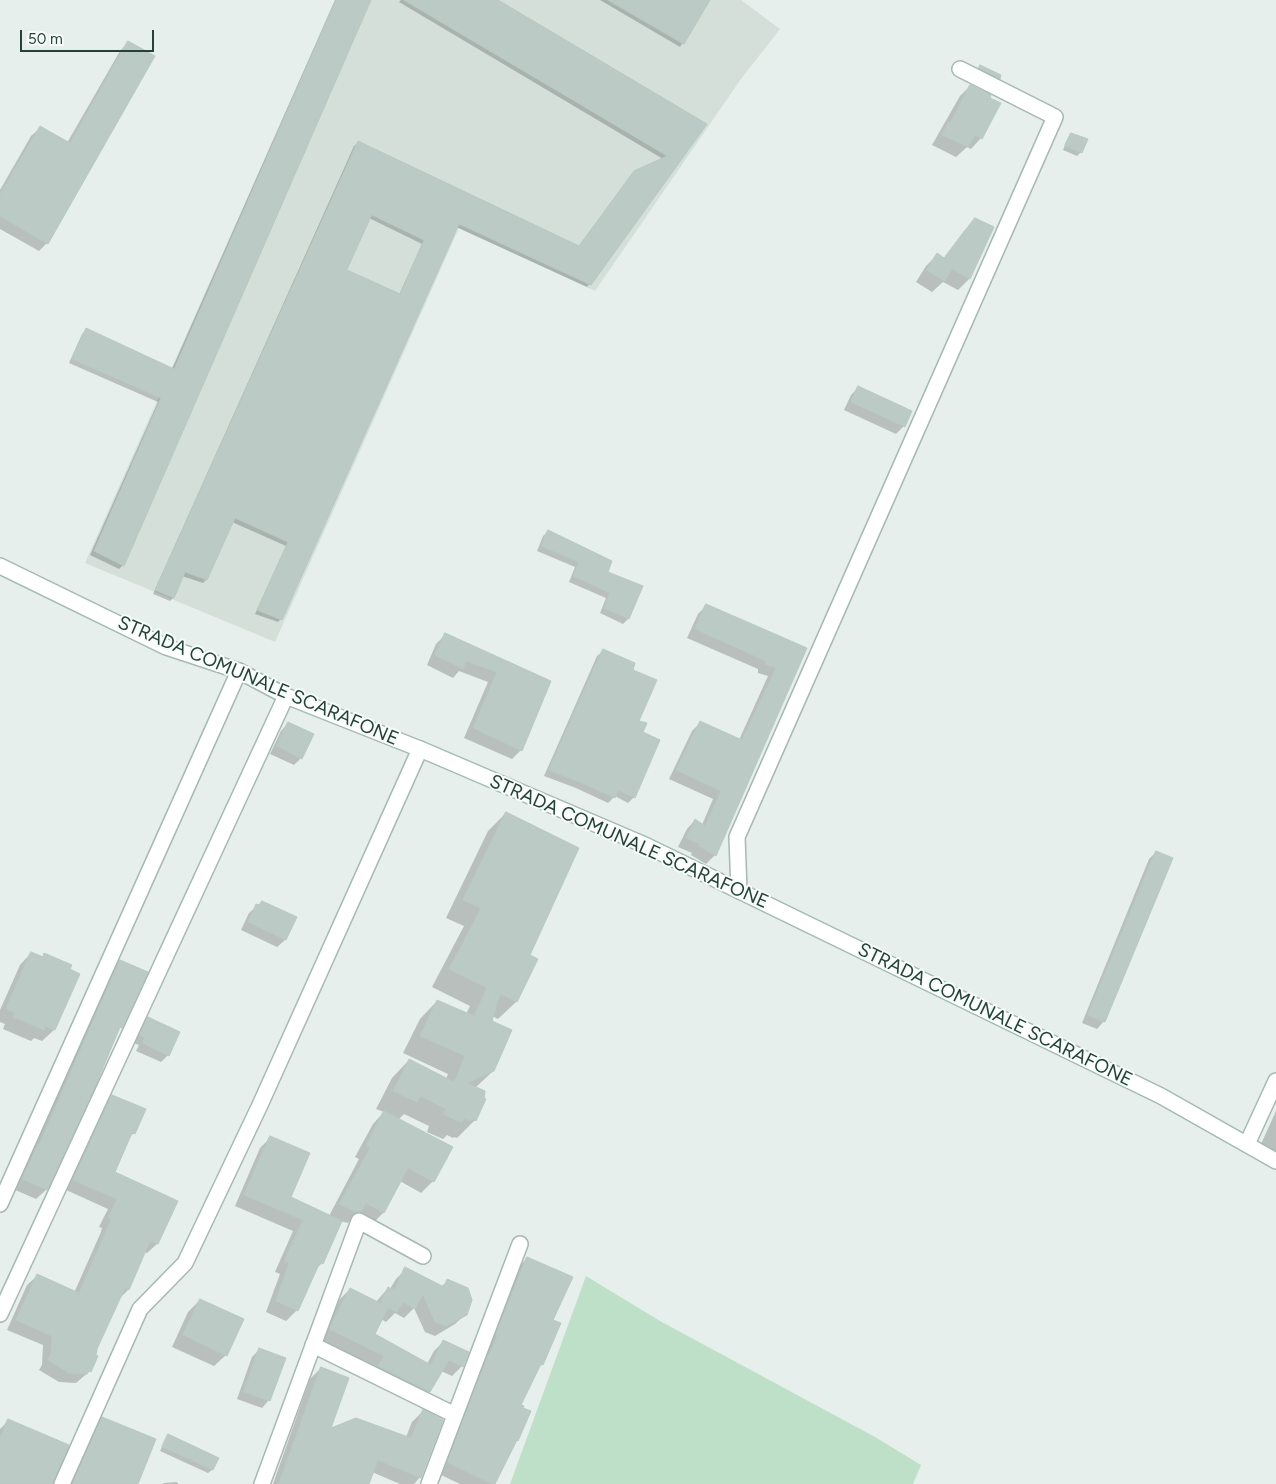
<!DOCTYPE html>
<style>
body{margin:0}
#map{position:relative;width:1276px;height:1484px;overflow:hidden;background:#e6efeb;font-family:Figtree,sans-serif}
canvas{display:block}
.scale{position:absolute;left:20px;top:30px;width:134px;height:22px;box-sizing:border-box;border:2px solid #24423a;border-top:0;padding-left:6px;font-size:15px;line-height:18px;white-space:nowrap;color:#24423a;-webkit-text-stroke:4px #f7fbf9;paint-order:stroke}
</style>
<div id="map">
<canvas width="1276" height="1484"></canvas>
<div class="scale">50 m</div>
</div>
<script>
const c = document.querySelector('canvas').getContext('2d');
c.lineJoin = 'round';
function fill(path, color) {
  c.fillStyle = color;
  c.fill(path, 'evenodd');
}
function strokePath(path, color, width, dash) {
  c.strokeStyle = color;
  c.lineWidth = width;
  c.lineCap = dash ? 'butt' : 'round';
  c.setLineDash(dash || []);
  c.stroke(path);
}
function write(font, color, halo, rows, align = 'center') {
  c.font = font + ' Figtree,sans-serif';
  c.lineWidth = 4;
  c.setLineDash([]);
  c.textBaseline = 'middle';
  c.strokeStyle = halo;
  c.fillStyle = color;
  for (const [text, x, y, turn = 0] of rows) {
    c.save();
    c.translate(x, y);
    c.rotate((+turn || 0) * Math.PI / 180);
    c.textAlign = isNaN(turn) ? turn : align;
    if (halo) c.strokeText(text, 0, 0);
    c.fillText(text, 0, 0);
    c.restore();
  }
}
fill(new Path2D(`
 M335 0H741L780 29 741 79 595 291 459 228 275 642 85 563Z`), '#d4dfda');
fill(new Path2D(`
 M586 1276 660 1321 875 1437 921 1465 913 1484H510Z`), '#bfe0c8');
fill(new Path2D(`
 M335 0H370L123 565 119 569 90 555 158 402 69 363 82 334 86 330 172 369Z
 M401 0H495L705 124 587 287 456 227 281 619 278 622 255 614 286 546 232 522 206 580 203 583 182 576 173 598 170 601 153 594 354 146 358 143 579 247 663 159 399 2ZM369 218 422 244 399 295 345 270Z
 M600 0H708L680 47Z
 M128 42 47 243 39 251 0 229V190L31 136 40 128 67 143 120 51Z
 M981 66 999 78 995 81 977 70Z
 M970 86 981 138 971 149 967 147 956 157 932 145 960 96Z
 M1071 134 1081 152 1077 156 1063 150 1068 138Z
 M976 219 992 228 969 279 958 290 943 282 932 292 916 282 926 266 937 255 943 259 964 231Z
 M858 388 904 426 896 434 844 410 851 395Z
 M548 532 606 573 641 587 628 619 623 624 600 613 606 598 569 582 575 567 537 551 543 536Z
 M706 606 805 649 715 855 706 864 691 855 692 853 678 847 687 829 695 820 702 825 713 799 669 779 692 731 700 723 739 740 768 676 758 673V669L687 638 698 614Z
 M445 635 549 681 521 750 512 759 464 738 488 682 459 671 453 678 427 665 436 644Z
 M603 651 632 670 638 722 642 733 634 797 628 803 615 796 608 803 576 788 544 776 597 656Z
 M288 723 301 758 294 765 270 754 281 731Z
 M506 813 528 955 536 959 516 1002 498 1019 492 1016 493 1071 475 1088V1120L457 1138 454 1137 453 1138 447 1135 443 1139 427 1132 429 1126 404 1114 398 1120 433 1181 421 1193 400 1181 383 1213 372 1224 356 1215 348 1223 340 1221 322 1263 315 1270 297 1310 286 1321 266 1312 280 1274 275 1272 293 1231 235 1206 260 1148 270 1138 290 1198 329 1216 359 1159 355 1157 373 1124 384 1112 376 1109 392 1078 409 1060 446 1079 448 1074 403 1053 420 1019 437 1001 466 1014 470 1006 432 987 464 926 446 918 488 831Z
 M1156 852 1104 1021 1097 1029 1082 1023 1149 859Z
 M257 906 295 918 285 940 277 947 241 930 249 913Z
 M31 953 42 958 45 955 68 970 79 974 54 1030 42 1041 34 1038 31 1041 3 1029 5 1024 0 1022V1010L20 965Z
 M120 961 121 1027 117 1032 46 1190 36 1199 13 1189 110 971Z
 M148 1018 168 1055 161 1062 136 1051 139 1045 133 1043 141 1026Z
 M112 1096 134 1133 128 1138 113 1172 177 1201 157 1244 147 1253 144 1252 128 1290 119 1299 96 1349 90 1371 76 1383 59 1382 39 1370 42 1365 43 1345 7 1330 27 1285 37 1276 74 1293 101 1232 102 1228 99 1227 108 1209 64 1189 102 1106Z
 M1276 1111V1163L1256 1155Z
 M527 1258 551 1321 542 1364 538 1368 520 1405 517 1440 513 1444 493 1484H460L437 1473 517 1269Z
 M406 1269 441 1287 447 1281 466 1314 455 1324 435 1336 425 1332 414 1308 404 1318 395 1313 386 1322 381 1319 373 1335 427 1364 434 1351 444 1341 462 1366 452 1376 441 1371 429 1392 419 1402 369 1377 374 1366 320 1339 340 1299 350 1289 376 1302 388 1288 390 1289 396 1279Z
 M200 1300 226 1355 214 1366 172 1347 188 1312Z
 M260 1349 269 1400 262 1408 237 1399 252 1357Z
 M321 1368 328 1431 406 1437 412 1422 423 1411 420 1477 414 1484H400L372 1472 368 1484H273L310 1379Z
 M102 1418 136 1484H65L88 1433Z
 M9 1420 52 1484H0V1429Z
 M168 1436 217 1458 212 1470 208 1473 160 1451Z
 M177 1482 178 1484H162L164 1483Z`), '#0003');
const building = new Path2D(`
 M336 0H371L124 566 94 551 161 398 72 359 86 328 174 369Z
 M404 0H498L707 124 591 285 459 224 282 620 257 610 288 542 235 518 207 580 185 572 174 598 155 590 358 141 579 246 634 171 667 156ZM372 215 424 240 400 294 347 270Z
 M608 0H710L684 44Z
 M128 41 155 56 48 244 0 216V194L40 126 70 143Z
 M980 65 1001 75 1000 79 979 68Z
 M970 85 991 95 990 98 1001 103 982 139 975 135 968 147 942 135 948 122 950 123Z
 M1071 133 1088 139 1082 153 1065 146Z
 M975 218 994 227 970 279 952 269 945 281 926 270 937 253 944 258Z
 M858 386 912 411 905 427 851 402Z
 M548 530 612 561 608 572 643 586 629 619 604 608 610 593 573 576 579 562 541 546Z
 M706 604 807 648 716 856 699 846 700 844 686 838 695 819 705 826 721 791 676 770 700 721 742 740 776 668 765 664 766 661 695 629Z
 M445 633 551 681 522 751 473 728 497 672 466 661 463 669 435 655Z
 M603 649 635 663 633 670 657 680 639 721 647 723 643 732 660 740 635 798 618 790 615 798 582 783 549 770Z
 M288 722 314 734 302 759 277 746Z
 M506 812 579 848 530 955 538 959 517 1002 500 994 492 1021 512 1030 494 1071 467 1083 485 1091 484 1098 486 1099 476 1121 472 1119 471 1121 464 1118 462 1123 443 1114 446 1109 421 1096 417 1102 393 1091 409 1059 454 1082 465 1056 420 1036 437 1000 474 1016 487 988 449 969 481 908 463 900Z
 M1156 851 1173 858 1105 1022 1088 1015Z
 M262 901 297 917 286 940 248 922 256 904 259 905Z
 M31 952 43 957 44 953 72 965 70 969 80 974 55 1030 45 1026 44 1030 13 1017 15 1013 6 1009Z
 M120 960 148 972 122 1028 120 1027 95 1087 47 1190 22 1179 38 1144 39 1145Z
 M148 1017 180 1032 169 1056 142 1043 145 1038 139 1035Z
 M112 1095 146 1109 135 1134 132 1133 115 1172 178 1201 158 1244 150 1241 129 1290 125 1288 97 1349 96 1355 98 1356 91 1372 89 1371 87 1374 69 1373 48 1360 51 1354 52 1336 16 1320 37 1274 79 1293 110 1222 111 1219 108 1218 117 1199 73 1180Z
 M384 1111 453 1147 434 1182 408 1168 384 1213 366 1203 361 1212H356L339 1204 370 1148 366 1146Z
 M270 1136 310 1153 291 1197 342 1221 323 1264 320 1262 298 1311 276 1301 289 1263 284 1261 303 1220 244 1195Z
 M527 1257 573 1277 553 1320 561 1323 543 1365 541 1364 521 1405 524 1406 523 1408 531 1411 518 1441 517 1440 495 1484H492L447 1462 487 1358 497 1338 496 1334Z
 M405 1267 444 1287 447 1279 468 1288 472 1300 467 1315 446 1326 435 1322 423 1294 415 1309 403 1302 397 1312 388 1308 375 1334 431 1365 443 1340 469 1352 463 1367 449 1360 430 1392 378 1366 384 1356 329 1329 350 1288 380 1303 388 1287 394 1290Z
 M200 1299 244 1319 227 1356 183 1335Z
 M259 1348 286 1358 270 1401 244 1392Z
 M321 1367 349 1378 331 1428 356 1418 411 1438 423 1409 443 1420 421 1478 378 1460 369 1484H279Z
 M102 1417 156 1439 138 1484H72Z
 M8 1419 69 1445 53 1484H0V1438Z
 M168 1434 219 1458 213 1470 162 1447Z`);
fill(building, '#bbcac4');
strokePath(building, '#b8c9c2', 1);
const street = new Path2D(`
 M739 891 737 837 1055 117 960 69
 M1247 1144 1276 1081
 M0 1204 239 671
 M0 1314 286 696
 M313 1345 455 1415
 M62 1484 140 1309 185 1263 260 1105 420 749
 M262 1484 359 1221 423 1256
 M429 1484 520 1244`);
const secondary = new Path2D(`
 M0 566 166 647 239 671 286 696 420 749 647 846 1161 1096 1276 1161`);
strokePath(street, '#a8b8b2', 18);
strokePath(secondary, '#a4bbb3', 18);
strokePath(street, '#fff', 15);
strokePath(secondary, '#fff', 15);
write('19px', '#24423a', '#f7fbf9', [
 ["STRADA COMUNALE SCARAFONE",258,681,23],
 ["STRADA COMUNALE SCARAFONE",629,842,24],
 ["STRADA COMUNALE SCARAFONE",995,1015,26]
]);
</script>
